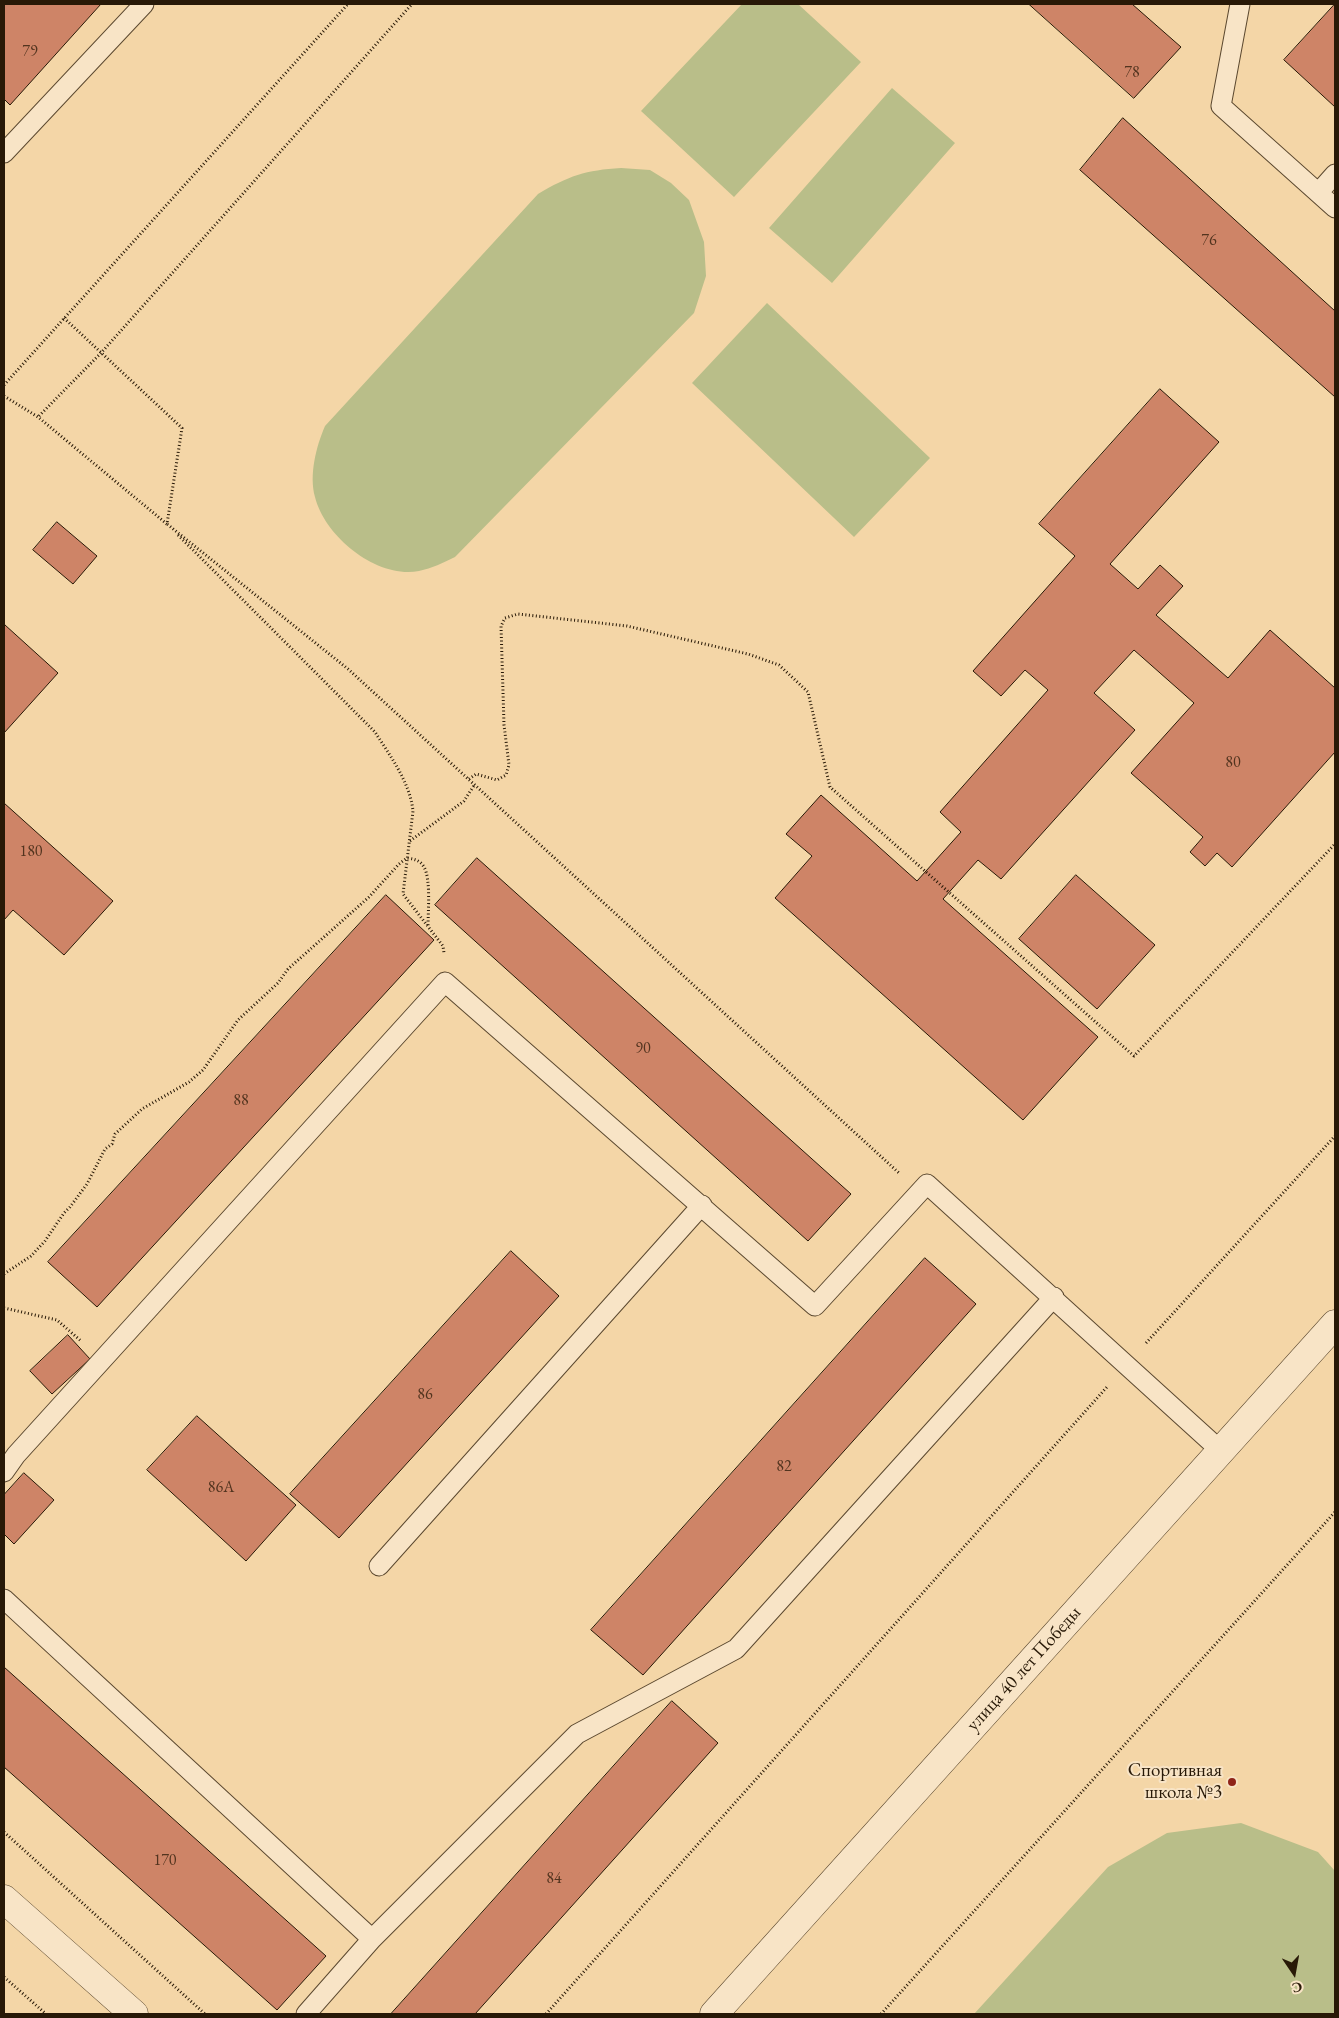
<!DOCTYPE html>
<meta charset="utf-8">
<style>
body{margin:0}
#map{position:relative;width:1339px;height:2018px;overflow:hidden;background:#f4d6a7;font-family:"EB Garamond",serif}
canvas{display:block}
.frame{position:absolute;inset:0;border:5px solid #281907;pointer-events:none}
.north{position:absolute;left:1269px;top:1948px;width:50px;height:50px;-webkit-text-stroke:4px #f8e4c6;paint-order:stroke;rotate:168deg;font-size:14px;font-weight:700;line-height:20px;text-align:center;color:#281907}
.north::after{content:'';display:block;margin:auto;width:18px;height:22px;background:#281907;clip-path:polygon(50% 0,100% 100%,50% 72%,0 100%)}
</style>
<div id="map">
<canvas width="1339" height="2018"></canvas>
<div class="frame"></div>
<div class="north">С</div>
</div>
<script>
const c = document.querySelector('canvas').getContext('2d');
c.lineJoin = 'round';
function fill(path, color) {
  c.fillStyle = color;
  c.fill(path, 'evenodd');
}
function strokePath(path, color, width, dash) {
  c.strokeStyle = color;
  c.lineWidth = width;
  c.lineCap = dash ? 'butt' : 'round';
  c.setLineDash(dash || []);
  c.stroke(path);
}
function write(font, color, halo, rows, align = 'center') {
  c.font = font + ' "EB Garamond",serif';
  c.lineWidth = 4;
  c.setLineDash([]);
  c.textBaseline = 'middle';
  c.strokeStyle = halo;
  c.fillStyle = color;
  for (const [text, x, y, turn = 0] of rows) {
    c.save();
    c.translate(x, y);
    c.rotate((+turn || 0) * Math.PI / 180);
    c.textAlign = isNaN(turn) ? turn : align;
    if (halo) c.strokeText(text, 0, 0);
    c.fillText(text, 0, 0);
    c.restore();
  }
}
fill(new Path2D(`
 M742 4H798L861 62 734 197 641 111Z
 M892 88 955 143 832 283 769 228Z
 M621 168 650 170 671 183 689 200 704 242 706 276 694 313 455 557C443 563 432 568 419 571 377 579 325 537 315 497 309 475 316 447 325 426L538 194C568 176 586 170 621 168Z
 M767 303 930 458 854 537 692 383Z
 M1241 1823 1318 1852 1335 1871V2014H974L1108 1867 1167 1833Z`), '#b9be89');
const building = new Path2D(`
 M6 4H101L10 105 4 99V6Z
 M1029 4H1132L1181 47 1134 98Z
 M1335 4V107L1284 60Z
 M1123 118 1335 311V397L1080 170Z
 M1160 389 1219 442 1110 564 1138 589 1160 565 1183 586 1156 615 1228 678 1270 630 1335 688V752L1232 867 1217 853 1205 866 1190 852 1203 837 1131 773 1194 703 1134 650 1094 693 1135 730 1001 879 978 860 943 899 1098 1037 1023 1120 775 898 812 856 786 834 821 795 917 881 961 832 940 812 1048 690 1025 670 1001 696 973 671 1075 556 1039 524Z
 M57 522 97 556 73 584 33 550Z
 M5 625 58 673 4 733V627Z
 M4 803 113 901 64 955 13 910 4 920Z
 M477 858 851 1194 808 1241 435 905Z
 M1076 875 1155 945 1097 1009 1019 939Z
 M386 895 434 940 97 1307 48 1262Z
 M511 1251 559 1296 339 1538 290 1494Z
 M925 1258 976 1304 643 1675 591 1630Z
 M68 1335 90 1359 52 1394 30 1371Z
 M197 1416 296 1505 246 1561 147 1470Z
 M24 1473 54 1500 14 1544 4 1534V1495Z
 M4 1667 326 1956 277 2010 4 1767Z
 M672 1701 718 1743 475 2014H391Z`);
fill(building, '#ce8467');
strokePath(building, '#281907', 1);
const service = new Path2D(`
 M1240 4 1221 106 1335 208
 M4 153 144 4
 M1319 192 1335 174
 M4 1472 16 1455 445 982 815 1306 927 1184 1221 1451
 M379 1566 702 1205
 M4 1599 372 1939
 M306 2014 372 1939 577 1734 736 1649 1054 1297`);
const minor = new Path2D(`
 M714 2014 1335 1324`);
const tertiary = new Path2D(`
 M4 1899 134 2014`);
strokePath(service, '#5b482f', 21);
strokePath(minor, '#5b482f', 29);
strokePath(tertiary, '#5b482f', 29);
strokePath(new Path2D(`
 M64 318 182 428 167 524 348 669 899 1173
 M4 385 348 4
 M4 396 38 417 168 525
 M39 416 101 353 412 4
 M178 535 375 732C390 756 410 782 413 811L403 894 443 946 444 953
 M469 779 476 774 497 780 506 775 509 765 504 725 501 626 505 618 518 614 627 626 748 654 779 665 808 692 830 787 1134 1056 1335 844
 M410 841 464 801 475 784
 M4 1274 31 1256 45 1241 64 1213 70 1207 87 1184 105 1149 112 1144 115 1134 142 1109 189 1082 203 1070 238 1020 278 983 288 969 369 897 399 864 407 858C414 859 420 860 424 867 431 879 428 912 428 927
 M4 1308 57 1320 81 1341
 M1146 1343 1335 1136
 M4 1832 205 2014
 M4 1977 46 2014
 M546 2014 1107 1387
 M881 2014 1335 1512`), '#281907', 3, [1, 2.5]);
strokePath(service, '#f8e4c6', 19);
strokePath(minor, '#f8e4c6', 28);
strokePath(tertiary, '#f8e4c6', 28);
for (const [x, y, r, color] of [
 [1232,1782,5,"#8f2418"]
]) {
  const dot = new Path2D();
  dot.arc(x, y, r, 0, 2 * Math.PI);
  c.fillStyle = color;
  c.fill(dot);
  strokePath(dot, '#f8e4c6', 2);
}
write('16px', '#52341f', null, [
 ["79",30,52],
 ["78",1132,73],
 ["76",1209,241],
 ["80",1233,763],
 ["180",31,852],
 ["90",643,1049],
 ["88",241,1101],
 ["86",425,1395],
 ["82",784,1467],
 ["86А",221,1488],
 ["170",165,1861],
 ["84",554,1879]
]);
write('19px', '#281907', '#f8e4c6', [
 ["улица 40 лет Победы",1024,1669,-48]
]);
write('19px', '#281907', '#f8e4c6', [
 ["Спортивная",1222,1771],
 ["школа №3",1222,1793]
], 'right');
</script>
